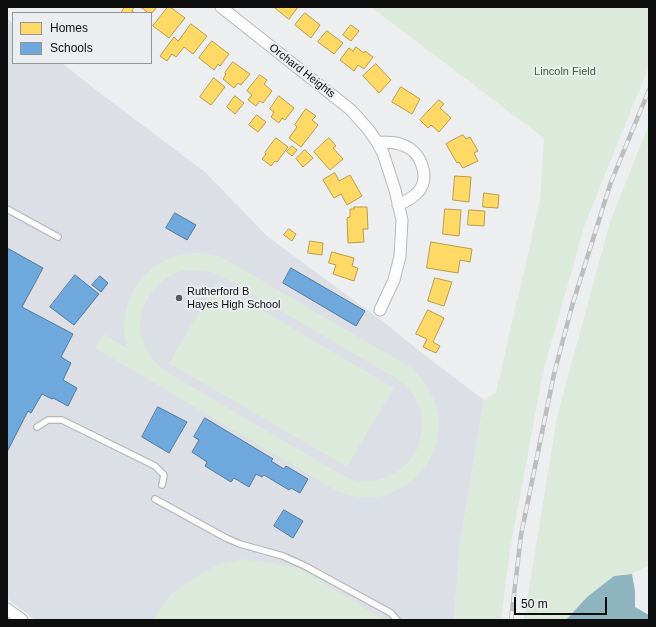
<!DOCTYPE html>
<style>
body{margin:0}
#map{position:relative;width:656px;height:627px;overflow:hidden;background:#edeeef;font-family:Helvetica,sans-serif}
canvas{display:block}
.frame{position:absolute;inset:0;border:8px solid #0e0e0f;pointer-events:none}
.legend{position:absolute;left:12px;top:12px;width:140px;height:52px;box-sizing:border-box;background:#ecedf0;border:1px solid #939496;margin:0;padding:5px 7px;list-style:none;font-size:12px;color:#0e0e0f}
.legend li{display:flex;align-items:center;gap:8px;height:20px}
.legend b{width:20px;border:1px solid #939496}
.scale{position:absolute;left:514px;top:597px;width:93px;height:18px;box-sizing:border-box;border:2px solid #0e0e0f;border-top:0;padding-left:5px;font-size:12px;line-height:14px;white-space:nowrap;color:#0e0e0f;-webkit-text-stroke:3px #ecedf0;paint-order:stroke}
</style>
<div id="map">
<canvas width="656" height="627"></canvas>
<div class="frame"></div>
<ul class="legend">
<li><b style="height:11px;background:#ffd966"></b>Homes</li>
<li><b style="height:11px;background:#6fa8dc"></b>Schools</li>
</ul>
<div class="scale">50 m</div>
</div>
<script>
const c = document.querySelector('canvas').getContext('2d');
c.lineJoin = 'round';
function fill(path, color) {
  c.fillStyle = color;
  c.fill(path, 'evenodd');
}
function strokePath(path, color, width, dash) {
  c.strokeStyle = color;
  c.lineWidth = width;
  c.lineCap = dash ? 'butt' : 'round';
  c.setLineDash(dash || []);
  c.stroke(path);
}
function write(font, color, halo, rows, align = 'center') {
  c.font = font + ' Helvetica,sans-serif';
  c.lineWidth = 4;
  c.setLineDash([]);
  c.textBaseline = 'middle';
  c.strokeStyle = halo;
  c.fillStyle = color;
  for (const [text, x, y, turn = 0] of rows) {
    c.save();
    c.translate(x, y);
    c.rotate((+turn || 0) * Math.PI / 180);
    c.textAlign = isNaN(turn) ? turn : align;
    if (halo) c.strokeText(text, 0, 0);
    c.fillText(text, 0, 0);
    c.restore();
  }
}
fill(new Path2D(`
 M7 19 13 23V63H62L96 90 205 172 268 237 381 320 427 357 484 400 460 543 454 620H35L7 598Z`), '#dcdfe5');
fill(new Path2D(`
 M371 7H649V66L585 224 543 372 510 550 501 620H454L460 543 484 400 496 393 540 201 544 138Z
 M649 124V565L632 574 614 576 587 597 566 620H524L557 417 610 222Z
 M200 253 217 256 227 260 410 367C424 379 434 394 438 413 439 419 439 425 438 431 436 467 405 495 370 498 357 498 346 494 335 490L95 348 104 334 128 349C127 345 126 341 125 337 119 303 140 269 173 257 182 254 191 253 200 253ZM194 270 208 271 221 276 394 377C404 384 413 393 418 404 422 413 423 425 421 434 419 441 418 448 414 455 401 474 376 486 353 480 349 478 345 476 342 475L165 371C139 350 132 319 152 292 159 283 168 275 179 272 184 270 189 270 194 270Z
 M216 283 394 388 347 467 169 363Z
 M244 559 299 568 381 618V620H153L172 593 214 566Z`), '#dbeada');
fill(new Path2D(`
 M632 574 635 591V607L649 615V620H566L587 597 614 576Z`), '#8eb4bf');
const homes = new Path2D(`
 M125 7H134L132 11 135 13H121Z
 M141 7H157L151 14V13H149Z
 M168 7H170L185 18 169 38 153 26Z
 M274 7H298L289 19Z
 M305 13 320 25 311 38 295 25Z
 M191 24 207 36 193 54 184 47 176 57 172 54 167 61 160 56 174 37 178 41Z
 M351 25 359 31 351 41 343 35Z
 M327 31 343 43 334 54 318 42Z
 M212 41 229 54 220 66 218 64 214 70 199 58Z
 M356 47 364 53 365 51 373 57 364 69 358 65 354 71 340 60 349 48 353 51Z
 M233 62 250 74 241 85 238 83 234 88 223 79 226 74 225 73Z
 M376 64 391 80 379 93 363 76Z
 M260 75 267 80 264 84 272 91 263 103 260 101 256 106 248 100 252 95 247 91Z
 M214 78 225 87 211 105 200 97Z
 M401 87 420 99 412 114 392 102Z
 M235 96 244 103 235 114 227 107Z
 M279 96 294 108 285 120 282 118 279 123 271 117 274 112 270 109Z
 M439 100 444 104 440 108 451 118 439 132 431 125 428 128 420 120Z
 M306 109 316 116 312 120 318 125 301 147 289 138 297 127 295 125Z
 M257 115 266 122 258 132 249 125Z
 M463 135 466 139 470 137 478 151 474 153 478 161 463 168 459 162 457 163 446 144Z
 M276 138 288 147 277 162 275 161 271 166 262 159 266 154 265 153Z
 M329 138 336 146 333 148 343 159 330 170 314 152Z
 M292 146 297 150 292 156 287 152Z
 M305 150 313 158 303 167 296 159Z
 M335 173 339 181 350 175 362 196 347 205 341 194 334 198 323 180Z
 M455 176 471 177 469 202 453 200Z
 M484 193 499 195 498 208 483 207Z
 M354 207H367L368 229H363L364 242 348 243 347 218 350 217V209H354Z
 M445 209 461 210 459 236 443 234Z
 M469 210 485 211 484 226 468 225Z
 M289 229 296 234 292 241 284 235Z
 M310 241 323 243 322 255 308 253Z
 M431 242 472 249 470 262 460 260 458 273 427 268Z
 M332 252 354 258 352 266 358 268 354 281 333 274 336 265 329 263Z
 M435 278 452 282 444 306 428 301Z
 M428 310 444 318 433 342 440 346 436 353 423 347 427 339 416 334Z`);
fill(homes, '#ffd966');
strokePath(homes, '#b79c4c', 1);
const schools = new Path2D(`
 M175 213 196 225 187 240 166 228Z
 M7 248 43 268 22 307 73 334 61 357 71 363 63 380 77 388 68 406 53 398 52 399 42 394 31 413 28 411 7 452Z
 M291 268 365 311 356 326 283 283Z
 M75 275 99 294 74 325 50 307Z
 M100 276 108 283 101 292 92 285Z
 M158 407 187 422 169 453 142 437Z
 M205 418 273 459 271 461 284 469 286 466 308 479 300 493 291 488 289 490 264 475 262 477 256 474 249 487 234 478 231 482 205 466 207 462 192 452 199 440 194 437Z
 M284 510 303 521 293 538 274 526Z`);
fill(schools, '#6fa8dc');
strokePath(schools, '#527a9e', 1);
const lane = new Path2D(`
 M7 209 58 237
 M37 427 48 420H62L155 466 164 475 162 485
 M155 499 226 538 240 544 283 556 305 566 391 613 397 620`);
const street = new Path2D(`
 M221 7 351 110 368 129 377 142C387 142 397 142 405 146 422 153 431 180 417 193 412 198 405 202 398 205
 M377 142 383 153 395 190 402 220 400 256 394 280 380 310
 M7 609 22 620`);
strokePath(lane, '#b7b7b8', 8);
strokePath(street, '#b7b7b8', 13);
strokePath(lane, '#fcfcfd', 5.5);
strokePath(street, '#fcfcfd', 11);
const rail = new Path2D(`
 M511 620 521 535 554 374 572 306 611 182 649 90`);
strokePath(rail, '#bdbdbe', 4.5);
strokePath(rail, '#ecedf0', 3, [9]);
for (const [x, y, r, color] of [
 [179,298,4,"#5c5c5d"]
]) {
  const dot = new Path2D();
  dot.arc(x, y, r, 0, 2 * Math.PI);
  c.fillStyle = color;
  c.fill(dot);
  strokePath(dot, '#ecedf0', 1.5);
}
write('11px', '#0e0e0f', '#ecedf0', [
 ["Orchard Heights",302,71,38]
]);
write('11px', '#386434', '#ecedf0', [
 ["Lincoln Field",565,72]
]);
write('11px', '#0e0e0f', '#ecedf0', [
 ["Rutherford B",187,292],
 ["Hayes High School",187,305]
], 'left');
</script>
